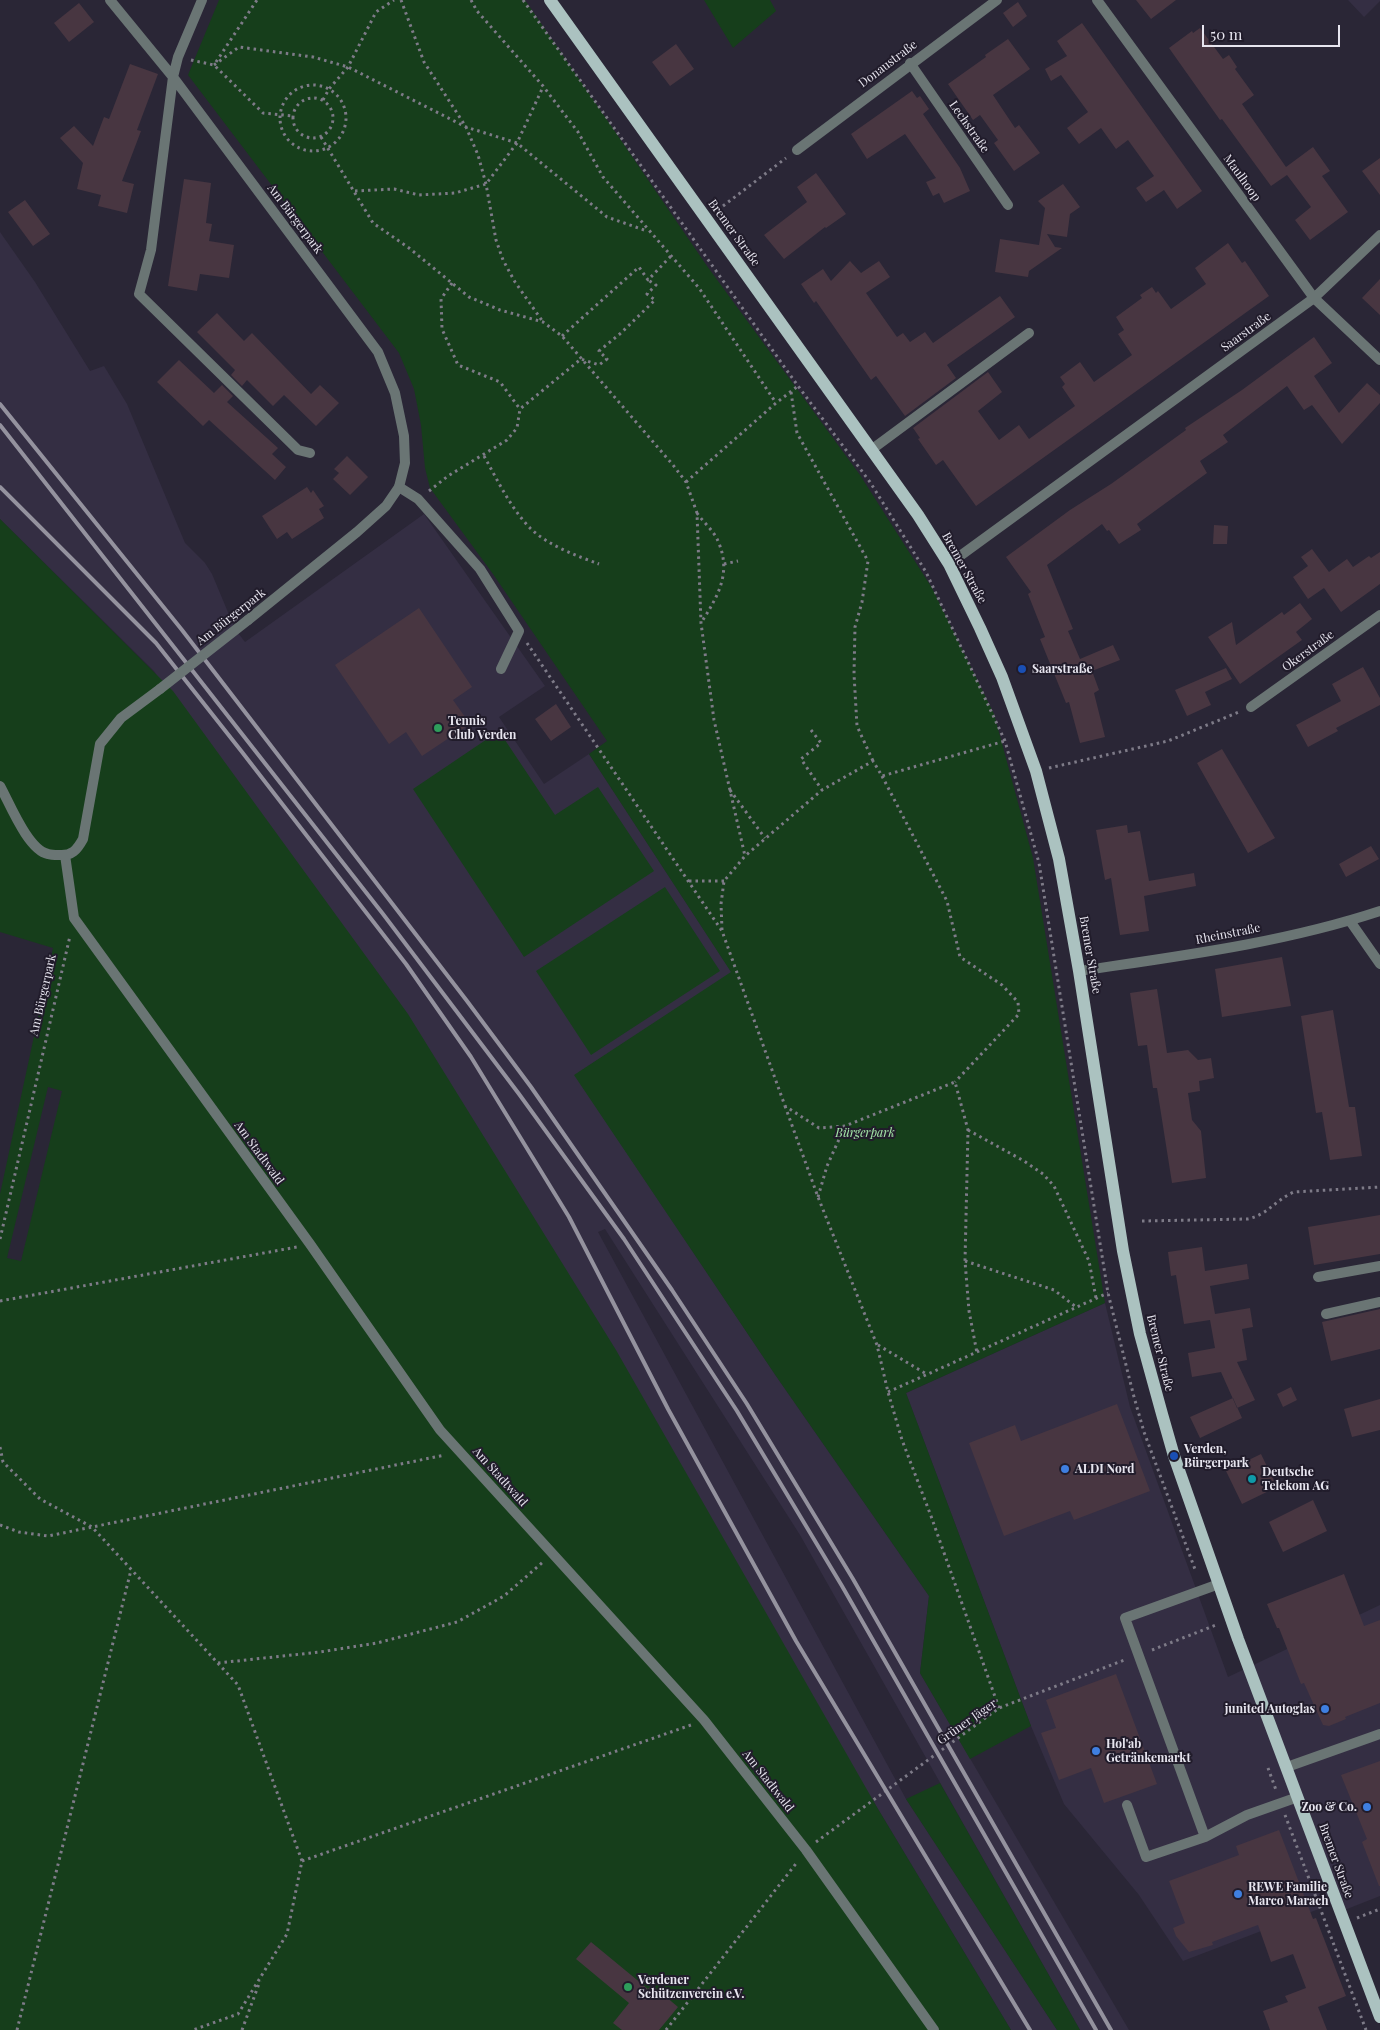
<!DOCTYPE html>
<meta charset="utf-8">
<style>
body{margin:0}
#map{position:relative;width:1380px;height:2030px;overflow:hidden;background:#2a2636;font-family:"Playfair Display",serif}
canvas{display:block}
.scale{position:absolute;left:1202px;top:25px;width:138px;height:22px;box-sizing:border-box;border:2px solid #e7e5ef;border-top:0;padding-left:6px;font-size:15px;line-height:18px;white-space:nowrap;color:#e7e5ef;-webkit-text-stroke:4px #211c2b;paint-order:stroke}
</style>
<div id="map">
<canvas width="1380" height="2030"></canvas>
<div class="scale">50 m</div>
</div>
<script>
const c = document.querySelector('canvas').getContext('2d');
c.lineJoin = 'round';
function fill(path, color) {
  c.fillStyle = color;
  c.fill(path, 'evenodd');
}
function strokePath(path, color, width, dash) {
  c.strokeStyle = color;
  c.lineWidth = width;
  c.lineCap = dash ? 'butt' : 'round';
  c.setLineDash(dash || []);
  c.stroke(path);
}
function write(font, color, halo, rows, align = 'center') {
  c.font = font + ' "Playfair Display",serif';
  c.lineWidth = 4;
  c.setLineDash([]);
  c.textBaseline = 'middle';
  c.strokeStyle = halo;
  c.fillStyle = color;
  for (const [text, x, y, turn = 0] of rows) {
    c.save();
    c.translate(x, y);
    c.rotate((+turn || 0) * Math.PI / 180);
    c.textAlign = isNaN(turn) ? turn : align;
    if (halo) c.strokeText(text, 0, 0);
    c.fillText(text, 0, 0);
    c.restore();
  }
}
fill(new Path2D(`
 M1348 0H1380V1L1364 17Z
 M0 232 35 282 90 371 104 366 127 404 185 543 205 563 212 574 235 629 245 642 424 514 545 686 499 717 544 784 589 754 732 973 575 1075 776 1376 929 1596 920 1673 1129 2030H1080L800 1535 605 1229 598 1232 906 1799 1057 2030H1011L878 1809 154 671 0 519Z
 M1105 1303 1130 1407 1228 1677 1380 1605V1896L1342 1911 1337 1902 1183 1961 1139 1895 1064 1804 1031 1726 906 1393Z`), '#342e43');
fill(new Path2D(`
 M219 0H525L707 266 860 475 932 588 994 714 1033 858 1105 1303 906 1393 1031 1726 970 1759 920 1673 929 1596 776 1376 574 1075 731 972 589 754 607 741 493 574 430 488 425 468 421 425 414 389 399 353 188 75Z
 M704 0H770L776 11 733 48Z
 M0 519 173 691 408 1014 616 1350 878 1809 1011 2030H0V1194L53 948 0 932ZM48 1087 62 1091 21 1261 7 1258Z
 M499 731 555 815 598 787 654 871 524 957 413 789Z
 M665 887 720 971 591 1055 536 971Z
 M940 1783 1080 2030H1057L906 1799Z`), '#163e1b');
fill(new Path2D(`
 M1136 0H1176L1151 19Z
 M1018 2 1027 16 1013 27 1003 13Z
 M79 3 94 22 69 42 54 23Z
 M1082 23 1202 191 1177 209 1164 190 1146 202 1136 188 1154 176 1128 140 1116 149 1101 128 1079 144 1067 128 1088 112 1061 75 1051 81 1045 69 1067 56 1057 41Z
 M1200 28 1223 59 1229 55 1237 67 1235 69 1254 95 1242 104 1286 167 1313 147 1330 171 1322 176 1348 212 1310 240 1295 220 1311 207 1287 175 1271 186 1222 119 1220 120 1169 48 1192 31 1193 33Z
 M1008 39 1030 69 993 95 1015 128 1019 125 1040 153 1014 171 994 143 998 140 980 115 973 120 948 84 986 57 985 55Z
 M676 44 694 69 670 86 652 62Z
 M130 64 158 74 137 130 141 131 122 181 134 184 127 213 98 206 101 195 77 189 83 163 60 138 74 126 93 146 104 117 109 119Z
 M912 91 917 98 920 96 929 109 923 114 960 168 970 191 944 203 939 193 933 196 926 182 936 178 905 134 867 159 851 134Z
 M1380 158V195L1362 171Z
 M816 173 846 214 826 228 825 227 784 259 764 235 807 202 797 187Z
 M184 179 211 183 206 223 212 224 209 241 234 245 229 278 200 274 197 291 168 286Z
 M1063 184 1080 207 1070 214 1067 237 1047 234 1055 247 1062 248 1029 271 1028 277 995 272 1000 239 1039 245 1045 208 1038 201Z
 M25 200 50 234 33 246 8 212Z
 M1228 243 1242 263 1245 261 1269 296 976 506 943 460 936 465 918 439 920 438 913 428 988 372 1002 392 978 411 999 440 1019 425 1029 439 1075 406 1062 387 1065 384 1060 377 1080 362 1094 382 1132 355 1118 334 1124 330 1116 317 1142 298 1140 295 1152 287 1156 293 1158 291 1171 309 1206 284 1195 268Z
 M850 261 861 273 879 261 890 277 866 293 897 337 903 333 910 342 925 332 933 343 1000 296 1015 317 947 365 956 378 905 416 876 376 871 380 816 301 814 303 801 284 823 269 831 281Z
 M1380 279V315L1362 298Z
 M217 313 244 341 252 333 311 394 320 385 339 403 316 426 284 395 273 406 247 380 242 386 231 375 235 370 197 332Z
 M1314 337 1332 363 1314 376 1339 413 1367 383 1380 395V403L1342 444 1312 405 1304 410 1287 386 1223 435 1228 442 1200 461 1207 473 1137 524 1141 530 1119 544 1109 530 1107 531 1102 524 1047 565 1073 629 1068 631 1080 659 1113 645 1120 660 1092 671 1099 690 1094 693 1105 737 1080 743 1069 702 1066 703 1040 639 1045 637 1028 594 1031 592 1006 557 1070 510 1111 484 1186 430 1185 428 1242 390Z
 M179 360 214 393 222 385 233 396 227 402 278 448 272 454 286 467 275 480 209 420 203 426 157 382Z
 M347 456 368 477 350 495 333 479 339 473 334 469Z
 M307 487 311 493 313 490 324 506 319 509 324 518 292 539 287 532 277 539 262 516Z
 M1214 525 1228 526 1227 544H1213Z
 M1312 549 1329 572 1347 559 1353 567 1369 556 1371 558 1380 552V584L1341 612 1324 588 1308 599 1293 577 1308 566 1301 557Z
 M1300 603 1312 619 1296 632 1302 640 1240 684 1208 637 1232 622 1236 645 1282 612 1284 615Z
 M419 608 472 687 453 700 470 724 422 756 406 732 389 744 335 665Z
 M1363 667 1380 698V705L1336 728 1338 731 1308 747 1296 725 1341 701 1332 684Z
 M1226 668 1232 679 1205 692 1211 705 1187 716 1175 690Z
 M556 704 571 727 551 741 535 719Z
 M1222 749 1275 838 1248 853 1197 763Z
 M1127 825 1128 833 1140 831 1149 881 1194 873 1196 886 1144 896 1149 931 1120 935 1111 878 1105 880 1096 830Z
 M1371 846 1379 859 1346 877 1339 864Z
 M1282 957 1291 1006 1222 1017 1215 969Z
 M1157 989 1167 1053 1188 1050 1198 1060 1211 1058 1214 1078 1199 1081 1200 1091 1188 1093 1192 1120 1201 1131 1206 1178 1172 1183 1157 1088H1153L1147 1045 1138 1046 1130 993Z
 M1333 1010 1349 1107H1355L1362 1156 1330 1160 1322 1112 1316 1113 1301 1016Z
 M1380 1215V1254L1314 1265 1308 1227Z
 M1202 1247 1205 1271 1247 1264 1249 1279 1210 1286 1215 1314 1250 1308 1253 1327 1242 1329 1247 1360 1237 1362 1255 1400 1237 1408 1221 1372 1192 1377 1188 1353 1215 1348 1210 1320 1184 1324 1176 1275 1171 1276 1168 1252Z
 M1380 1309V1349L1331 1361 1322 1322Z
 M1291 1387 1297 1400 1283 1407 1277 1394Z
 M1233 1398 1242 1418 1200 1438 1190 1417Z
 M1380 1399V1430L1352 1437 1344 1409Z
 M1117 1404 1150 1491 1074 1520 1070 1511 1004 1536 969 1443 1015 1425 1021 1441Z
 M1261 1454 1277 1487 1242 1504 1226 1471Z
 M1313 1500 1327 1531 1283 1552 1269 1522Z
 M1344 1574 1364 1626 1380 1620V1703L1345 1717 1346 1719 1329 1726 1323 1725 1304 1683 1301 1684 1279 1628H1277L1267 1604Z
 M1116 1674 1157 1784 1104 1803 1091 1768 1059 1780 1041 1733 1056 1728 1046 1700Z
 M1380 1761V1886H1379L1362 1842 1367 1839 1341 1775Z
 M1279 1830 1313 1919 1316 1918 1346 1996 1318 2007 1327 2030H1270L1263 2011 1288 2002 1285 1996 1306 1988 1293 1954 1271 1962 1258 1925 1212 1942 1213 1945 1189 1952 1176 1936 1173 1928 1185 1923 1169 1881 1239 1855 1236 1846Z
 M591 1942 648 1989 652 1985 678 2007 659 2030H622L613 2023 629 2003 576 1959Z`), '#483641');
strokePath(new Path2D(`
 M401 0 424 62 466 127 478 155 486 184 496 240 503 260 515 282 543 322
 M471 0 477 11 543 86 578 132 603 177 699 288 776 403
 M523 0 798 386 870 482 926 572 1005 741 1039 863 1108 1293 1134 1397 1144 1432 1196 1572
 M191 60 214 65 263 113 293 116
 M216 62 257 0
 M214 65 239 47 313 57 348 67 466 127 517 143 607 217 647 231
 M280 118a33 33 0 1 1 66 0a33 33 0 1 1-66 0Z
 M293 118a20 20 0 1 1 40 0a20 20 0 1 1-40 0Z
 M323 100 329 89 348 67 376 12 394 0
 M321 137 373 223 409 248 469 297 500 310 543 322 562 336 673 465 686 482 697 513 701 623 714 720 745 856
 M355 191 394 189 419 195 455 193 486 184 517 143 543 87
 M723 206 786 158
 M452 283 441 299 442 329 458 365 500 382 520 409
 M562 336 639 267 648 280 671 256
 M791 392 797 433 868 561 862 602 855 627 854 674 857 726 873 761
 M484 456C498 481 510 507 530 528 547 545 577 556 599 564
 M686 482 776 403 798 386
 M429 491 448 476 507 440 517 428 520 409 581 359 599 365 607 359 599 351 621 333 655 300 647 294 656 285 648 280
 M697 513C703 522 714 531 718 541 732 573 718 596 701 623
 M724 564 738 561
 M527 643 722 931 785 1106 819 1128 845 1126 955 1082 968 1130 965 1261 969 1311 977 1353
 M811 730 821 743 801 759 822 790
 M1049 768 1168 741 1239 712
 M882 776 947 901 960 957 1002 985 1018 1002 1019 1014 955 1082
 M730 790 765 838
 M689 881H724
 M722 930 721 904 724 881 745 856 822 790 873 761 882 776 1005 741
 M785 1106 818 1197 877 1345 888 1392 902 1440 931 1516 999 1708
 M968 1130 1024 1161 1043 1174 1054 1186 1089 1261 1096 1298
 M818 1197 827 1166 845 1126
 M1142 1221 1247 1219C1268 1215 1275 1200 1294 1192L1380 1187
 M0 1239 70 936
 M965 1261 1054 1290 1076 1307
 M0 1301 297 1247
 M878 1345 928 1375
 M888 1392 1108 1293
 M0 1447 3 1462 40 1499 92 1527 238 1685 302 1861 287 1934 238 2014 193 2030
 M0 1525 19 1532 48 1536 445 1455
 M1152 1650 1216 1625
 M218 1663 320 1652 377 1643 457 1622 504 1596 543 1562
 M1268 1768 1276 1790
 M1285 1815 1366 2030
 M816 1842 999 1708 1127 1659
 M302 1861 691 1725
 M1357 1918 1380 1909
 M17 2030 131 1570
 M242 2030 260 1981
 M666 2030 798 1861`), '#7e7b88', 3, [2.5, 4]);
strokePath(new Path2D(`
 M871 450 1029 333
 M399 487 418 499 480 569 519 631 501 669
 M1318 1277 1380 1266
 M1326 1314 1380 1302
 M1287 1767 1380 1734
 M1127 1805 1146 1857 1205 1837 1247 1815 1298 1797
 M1205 1837 1125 1618 1219 1584`), '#6a7574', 10);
strokePath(new Path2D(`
 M110 0 173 77 378 352 395 393 404 436 405 463 399 487 386 506 357 532 248 620
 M202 0 178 57 173 77 151 250 139 294 298 450 310 453
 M1097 0 1314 298 1380 360
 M910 63 1008 205
 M797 150 997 0
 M949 564 1314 298 1380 235
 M1251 707 1380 615
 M0 786C10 804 28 850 48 854 51 855 56 855 59 855 72 856 77 850 83 839L100 744 121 718 160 689
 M65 855 74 918 310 1244 440 1430 704 1720 806 1850 934 2030
 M1350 921 1380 964
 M1079 971C1180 956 1283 943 1380 911`), '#6a7574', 10);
strokePath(new Path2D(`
 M550 0 918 515 949 564 980 628 1002 677 1036 771 1059 859 1079 971 1123 1251 1140 1334 1162 1414 1174 1456 1238 1639 1380 2017`), '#abc2c0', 12);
strokePath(new Path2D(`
 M0 404 182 630 467 1001 531 1087 672 1290 747 1404 853 1579 1111 2030
 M0 425 383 914 519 1094 624 1239 737 1411 842 1586 1096 2030
 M0 487 156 643 242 752 406 964 471 1057 569 1217 668 1409 796 1641 1030 2030`), '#94929e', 4);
strokePath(new Path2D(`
 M160 689 248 620`), '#6a7574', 10);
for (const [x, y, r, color] of [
 [1022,669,5,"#1a4fb4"],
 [438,728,5,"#2e9e5b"],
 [1174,1456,5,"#1a4fb4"],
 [1065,1469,5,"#3f7fe0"],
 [1252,1479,5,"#0f9aa8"],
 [1325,1709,5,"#3f7fe0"],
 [1096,1751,5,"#3f7fe0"],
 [1367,1807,5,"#3f7fe0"],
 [1238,1894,5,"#3f7fe0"],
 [628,1987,5,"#2e9e5b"]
]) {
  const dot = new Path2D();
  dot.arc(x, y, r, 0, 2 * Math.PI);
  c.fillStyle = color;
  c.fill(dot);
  strokePath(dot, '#211c2b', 2);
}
write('12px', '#e7e5ef', '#211c2b', [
 ["Donaustraße",888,64,-37],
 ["Lechstraße",969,127,55],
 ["Maulhoop",1242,178,54],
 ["Am Bürgerpark",295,219,53],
 ["Bremer Straße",734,233,54],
 ["Saarstraße",1246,332,-36],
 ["Bremer Straße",964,568,61],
 ["Am Bürgerpark",231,617,-38],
 ["Okerstraße",1308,651,-36],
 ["Rheinstraße",1228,934,-11],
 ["Bremer Straße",1090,955,80],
 ["Am Bürgerpark",43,995,-77],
 ["Am Stadtwald",259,1153,54],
 ["Bremer Straße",1160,1353,76],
 ["Am Stadtwald",500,1477,48],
 ["Grüner Jäger",967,1722,-35],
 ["Am Stadtwald",768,1781,52],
 ["Bremer Straße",1336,1861,70]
]);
write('bold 12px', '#e7e5ef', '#211c2b', [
 ["Saarstraße",1032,669],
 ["Tennis",448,721],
 ["Club Verden",448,735],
 ["Verden,",1184,1449],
 ["Bürgerpark",1184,1463],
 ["ALDI Nord",1075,1469],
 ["Deutsche",1262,1472],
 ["Telekom AG",1262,1486],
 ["junited Autoglas",1315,1709,"right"],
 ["Hol'ab",1106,1744],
 ["Getränkemarkt",1106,1758],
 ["Zoo & Co.",1357,1807,"right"],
 ["REWE Familie",1248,1887],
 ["Marco Marach",1248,1901],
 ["Verdener",638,1980],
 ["Schützenverein e.V.",638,1994]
], 'left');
write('italic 12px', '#a7ebab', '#211c2b', [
 ["Bürgerpark",865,1133]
]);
</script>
